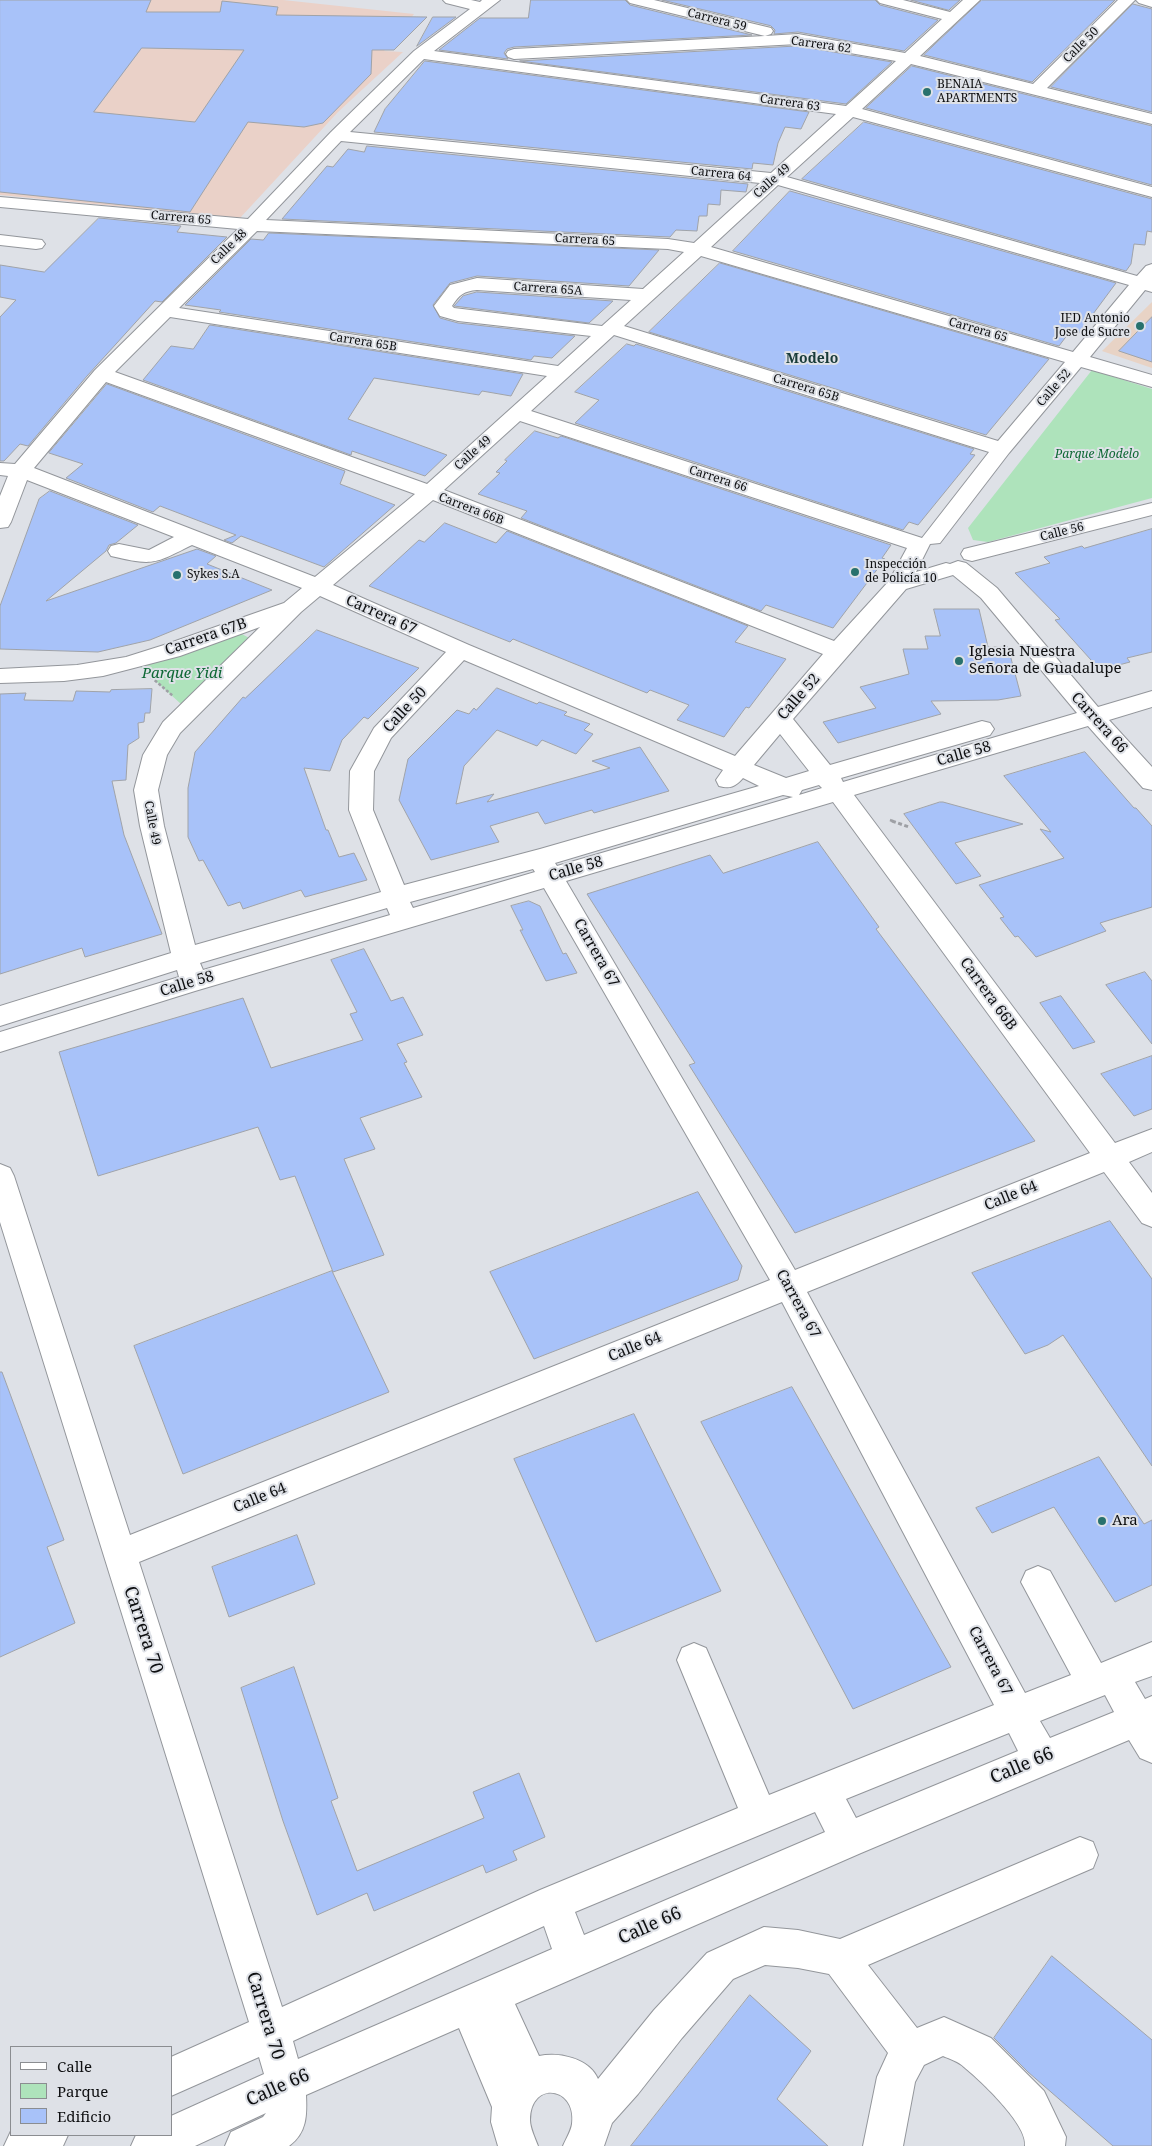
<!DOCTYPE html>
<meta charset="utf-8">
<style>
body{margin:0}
#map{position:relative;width:1152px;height:2146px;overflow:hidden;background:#dee1e7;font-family:"Noto Serif",serif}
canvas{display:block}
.legend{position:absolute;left:10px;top:2046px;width:162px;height:90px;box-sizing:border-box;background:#dee1e7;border:1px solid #8b8d91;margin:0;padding:6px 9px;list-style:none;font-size:15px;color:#0e0f11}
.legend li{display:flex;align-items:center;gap:10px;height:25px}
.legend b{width:25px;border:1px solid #8b8d91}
</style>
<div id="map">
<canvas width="1152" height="2146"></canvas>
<ul class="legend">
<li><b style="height:6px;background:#fff"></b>Calle</li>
<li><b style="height:14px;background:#aee3bb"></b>Parque</li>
<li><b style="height:14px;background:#a8c2f9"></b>Edificio</li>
</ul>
</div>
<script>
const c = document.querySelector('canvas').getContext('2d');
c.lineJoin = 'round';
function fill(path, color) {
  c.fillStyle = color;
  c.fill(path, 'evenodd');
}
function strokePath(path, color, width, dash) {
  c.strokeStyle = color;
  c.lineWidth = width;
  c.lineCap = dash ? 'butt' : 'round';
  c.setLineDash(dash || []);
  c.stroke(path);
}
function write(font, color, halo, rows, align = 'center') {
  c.font = font + ' "Noto Serif",serif';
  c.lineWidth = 4;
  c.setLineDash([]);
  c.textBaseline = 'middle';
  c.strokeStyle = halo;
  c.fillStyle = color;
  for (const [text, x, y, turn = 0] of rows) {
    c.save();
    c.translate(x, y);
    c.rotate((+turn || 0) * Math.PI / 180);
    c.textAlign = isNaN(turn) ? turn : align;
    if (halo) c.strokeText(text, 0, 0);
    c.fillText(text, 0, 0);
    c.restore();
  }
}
fill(new Path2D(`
 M0 0H283L414 14 384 51 403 52 338 112 240 218 0 195Z`), '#ead1c8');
fill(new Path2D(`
 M1152 302V368L1102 351Z`), '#e8d3c5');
fill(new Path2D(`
 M1092 370 1152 389V498L988 542 973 540 968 528Z
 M240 633 251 639 181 704 139 666Z`), '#aee3bb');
const building = new Path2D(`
 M0 0H151L146 12H220L222 1 278 7 276 15 427 17 394 50H372L371 74 323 123 304 127 248 122 190 212 0 192ZM142 48 244 50 195 122 94 112Z
 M531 0H625L630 5 752 35 514 47 507 49 504 53 508 59 439 50 480 18H528Z
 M662 0H875L880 5 938 20 904 51 798 32 774 34 775 30 771 26Z
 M911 0H960L949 10Z
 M982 0H1115L1032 82 924 55Z
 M1133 4 1152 9V112L1051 87Z
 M433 17H456L417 46Z
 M798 46 892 62 846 104 520 61Z
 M425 61 809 112 801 129 785 127 778 143 773 165 753 163 752 169 374 132 385 109Z
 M912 66 1152 126V185L866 108Z
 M864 122 1152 199V232L1147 231 1145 245 1134 244 1131 264 1126 271 802 179Z
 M367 146 748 184 746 192 721 190 720 205 708 204 707 216H699L697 231 676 230 670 237 282 219 327 166 333 167 348 149 364 152Z
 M790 191 1116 283 1076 337 1068 334 1059 346 733 251Z
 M99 218 181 226 177 232 227 237 162 302 155 301 87 376 28 446 20 444 4 461H0V317L16 300 0 297V265L44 272Z
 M269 233 659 250 629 286 477 276 450 283 433 305 440 318 458 323 575 336 552 358 534 356 531 360 219 312 221 310 185 305 251 239 263 240Z
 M720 263 1049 359 986 435 649 332Z
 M477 292 613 301 589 323 454 306 463 296Z
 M1152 317V362L1119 351Z
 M210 325 523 374 511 396 482 391 479 395 374 378 348 419 447 455 425 476 352 451 351 455 143 380 171 346 193 349Z
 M627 344 634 346 636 344 974 449 970 454 975 455 918 525 909 522 903 530 575 423 599 400 575 392Z
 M107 384 345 471 340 484 395 505 324 567 241 536 232 543 224 540 236 535 160 506 153 512 66 478 83 464 49 453Z
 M535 431 558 438 561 436 891 545 882 558 885 559 833 628 766 605 761 611 521 518 527 511 478 494 500 473 496 472 507 461 505 460Z
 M50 491 138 525 116 543 109 545 106 551 46 601 197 549 216 556 207 564 272 590 150 640 98 652 0 649V606L39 499Z
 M445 523 496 543 507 531 748 626 735 642 786 659 749 708 746 707 724 737 677 720 689 705 650 690 647 693 513 639 510 642 369 586 419 540 424 542Z
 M1152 529V652L1127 658 1130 662 1100 670 1055 620 1060 619 1015 573 1050 563 1044 557 1082 546 1084 548Z
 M934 609H979L988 647H1008L1021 696 998 700 931 701 941 714 838 743 823 722 876 708 860 687 909 674 903 649H928L925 636H940Z
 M317 630 419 668 368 719 364 717 342 740 330 771 304 768 326 830H328L339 857 354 853 367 880 305 897 301 890 243 909 240 902 228 906 203 860 199 861 188 837V788L195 752 243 697 245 698Z
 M497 688 537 704 539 702 567 712 564 715 590 724 584 730 593 734 576 754 542 740 537 746 497 730 464 766 456 804 494 794 487 802 610 768 592 761 640 747 669 791 594 813 592 810 545 824 538 812 490 826 499 842 431 860 399 800 408 759 457 710 469 714 474 708 476 710Z
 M152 689 150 713H145L144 722 138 723 139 738 128 745 126 780 112 781 124 835 162 934 85 957 82 948 0 974V694L26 693 24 700 73 701 76 691 110 692 111 690Z
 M1085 752 1134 808H1136L1152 826V907L1100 923 1106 931 1036 957 1018 936 1015 937 1000 918 1004 917 979 885 1064 858 1040 829 1051 832 1004 776Z
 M940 802H943L1023 824 955 843 981 876 956 884 904 814Z
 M818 842 879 927 876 929 1035 1141 795 1233 689 1065 695 1063 587 894 710 855 723 873Z
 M529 901 540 906 563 954 566 953 577 973 546 981 520 930H523L511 906Z
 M364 949 391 1001 403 997 423 1035 397 1044 407 1062 404 1063 422 1097 360 1118 375 1149 344 1159 384 1255 333 1272 295 1176 280 1180 258 1127 98 1176 59 1052 243 998 271 1068 363 1040 350 1014 357 1012 331 960Z
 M1145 972 1152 981V1044L1106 985Z
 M1061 996 1095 1042 1073 1049 1040 1003Z
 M1152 1056V1109L1134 1116 1101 1074Z
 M698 1192 742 1266 738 1280 534 1359 490 1272Z
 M1110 1221 1152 1279V1466L1063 1335 1048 1345 1025 1354 972 1273Z
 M332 1271 389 1392 183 1474 134 1346Z
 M0 1372H2L64 1540 47 1547 75 1623 0 1657Z
 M792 1387 951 1667 853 1709 701 1422Z
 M634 1414 721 1591 596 1642 514 1459Z
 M1099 1457 1144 1524 1152 1520V1585L1115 1602 1054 1507 992 1533 976 1508Z
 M297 1535 315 1584 229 1617 212 1567Z
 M294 1667 338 1798 331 1801 357 1871 484 1818 473 1792 519 1773 545 1837 513 1851 517 1860 486 1873 483 1865 374 1911 367 1893 317 1915 283 1821 241 1688Z
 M1052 1956 1152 2040V2146H1113L1028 2072 994 2038Z
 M750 1995 811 2051 777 2099 828 2146H631Z`);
fill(building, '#a8c2f9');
strokePath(building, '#a0a3a8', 1);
const minor = new Path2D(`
 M443 0H471L480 2 482 0H500L434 51 846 106 896 61 798 44 514 59 508 57 506 54 508 51 514 49 765 36 630 3 627 0H654L771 28 773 31 771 34 765 36 798 34 905 53 942 19 880 3 877 0H903L950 12 963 0H980L920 56 1033 84 1118 0H1135L1047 88 1152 114V124L911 64 862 109 1152 187V197L853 117 787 177 1137 276 1146 266 1152 264V292L1145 290 1090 357 1152 375V387L1081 367 1009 453 940 543 930 544 916 572 946 563 950 564 958 561 966 563 997 588 1098 707 1152 691V707L1109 720 1152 767V790L1143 788 1088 726 854 795 1115 1143 1152 1129V1152L1129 1162 1152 1193V1227L1142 1223 1104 1172 807 1292 1025 1693 1071 1675 1021 1582 1026 1571 1038 1566 1050 1571 1101 1663 1152 1642V1676L1135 1682 1145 1699 1152 1696V1763L1140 1758 1129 1740 861 1853 515 2004 539 2056C559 2052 589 2058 598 2079L654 2010 707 1953 764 1927 798 1930 840 1939 1080 1837 1093 1842 1098 1855 1093 1868 868 1965 917 2028 944 2017 991 2038 1044 2091 1066 2137 1065 2146H1025C1028 2125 981 2081 964 2067 959 2062 950 2059 943 2056L924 2065 915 2082 903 2146H863L877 2077 888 2053 829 1974 798 1968 765 1965 733 1979 682 2038 638 2094 612 2123 604 2146H563C566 2139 571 2131 572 2124 577 2086 530 2080 530 2120 530 2128 535 2138 538 2146H498L491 2122 492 2107 459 2028 306 2095C307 2115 307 2133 289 2146H225L231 2132 263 2117 266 2113 195 2146H131L136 2135H171V2116L264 2074 259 2057 171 2096V2057L249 2022 0 1222V1164L10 1168 14 1176 130 1535 770 1280 544 888 195 991 0 1052V1032L179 977 177 970 0 1026V1006L171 953 140 826 134 790 143 755 163 722 260 627 180 656 103 676 64 681 0 683V669L77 665 126 657 164 645 284 603 302 588 192 545C154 564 154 566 111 556L108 551 111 546 119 544 149 550 174 537 27 480 11 522 8 527 0 528V496L8 476 0 475V463L15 464 95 370 238 229 0 207V197L248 219 331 132 414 51 470 9 446 3ZM424 59 836 114 771 173 350 132ZM341 141 760 183 694 243 668 239 266 220ZM778 185 1129 285 1073 352 711 247ZM257 231 668 249 684 252 643 289 477 278 450 285 434 306 440 316 458 321 591 336 558 366 179 308ZM701 256 1065 362 998 441 624 326ZM477 290 631 300 602 326 454 308 452 306C459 295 464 291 477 290ZM170 317 547 376 427 484 115 372ZM614 335 989 452 922 538 531 411ZM106 382 415 494 315 577 34 468ZM520 421 907 548 889 581 834 641 444 490ZM433 500 823 654 735 756 469 645 333 585ZM953 575 981 598 1077 713 843 782 841 778 990 735 994 729 990 723 982 721 830 765 793 719 906 589ZM320 596 446 652 374 728 350 771 349 810 381 892 195 945 164 826 158 790 167 755 180 733 301 612ZM464 660 723 770 716 780 719 786C730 789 735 787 743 778L759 786 540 849 404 885 373 810 374 771 391 738ZM780 734 809 771 786 778 754 765ZM819 785 822 788 799 795 802 790ZM783 795 793 797 557 866 555 863ZM833 802 1090 1153 795 1270 566 881ZM533 869 535 872 413 908 410 902ZM387 908 390 915 203 970 200 963ZM782 1302 994 1705 769 1795 706 1648 694 1643 682 1648 677 1660 738 1808 540 1890 282 2007 139 1562ZM1105 1695 1114 1712 1050 1738 1040 1721ZM1009 1733 1018 1751 856 1818 846 1799ZM815 1812 825 1832 584 1935 575 1912ZM544 1926 552 1949 298 2059 293 2041Z
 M1136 0H1152V7L1139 3Z
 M0 235 42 240 45 244 42 248 36 249 0 245Z
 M1152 503V515L972 561 964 559 961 554 964 549Z
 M11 2131V2135H68L63 2146H4Z`);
strokePath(minor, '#93969b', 2);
strokePath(new Path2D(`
 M151 677 173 696
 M890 820 895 822`), '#9ea0a5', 2.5, [3, 2]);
strokePath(new Path2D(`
 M892 821 909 827`), '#9ea0a5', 3, [4, 2.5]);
fill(minor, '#fff');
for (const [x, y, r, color] of [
 [927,92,5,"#28716d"],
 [1140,326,5,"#28716d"],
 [855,572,5,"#28716d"],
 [177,575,5,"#28716d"],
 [959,661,5,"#28716d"],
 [1102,1521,5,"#28716d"]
]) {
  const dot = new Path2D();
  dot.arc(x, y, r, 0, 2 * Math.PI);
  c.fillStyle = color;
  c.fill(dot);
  strokePath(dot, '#dee1e7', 2);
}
write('12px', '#0e0f11', '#dee1e7', [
 ["Carrera 59",717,20,14],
 ["Carrera 62",821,45,8],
 ["Calle 50",1081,45,-45],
 ["Carrera 63",790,103,8],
 ["Carrera 64",721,174,6],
 ["Calle 49",772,181,-42],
 ["Carrera 65",181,218,5],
 ["Carrera 65",585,240,3],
 ["Calle 48",229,247,-44],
 ["Carrera 65A",548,289,4],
 ["Carrera 65",978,330,16],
 ["Carrera 65B",363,342,9],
 ["Carrera 65B",806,388,17],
 ["Calle 52",1054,388,-49],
 ["Calle 49",473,453,-42],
 ["Carrera 66",718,479,18],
 ["Carrera 66B",471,509,21],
 ["Calle 56",1062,532,-14],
 ["Calle 49",152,823,79]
]);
write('12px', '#0e0f11', '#dee1e7', [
 ["BENAIA",937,85],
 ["APARTMENTS",937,99],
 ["IED Antonio",1130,319,"right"],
 ["Jose de Sucre",1130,333,"right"],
 ["Inspección",865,565],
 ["de Policía 10",865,579],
 ["Sykes S.A",187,575]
], 'left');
write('italic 12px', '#0e6835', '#dee1e7', [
 ["Parque Modelo",1097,455]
]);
write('bold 14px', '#193b39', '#dee1e7', [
 ["Modelo",812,359]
]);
write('15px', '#0e0f11', '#dee1e7', [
 ["Carrera 67",381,615,24],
 ["Carrera 67B",206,637,-19],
 ["Calle 52",799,697,-49],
 ["Calle 50",405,710,-47],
 ["Carrera 66",1099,723,48],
 ["Calle 58",964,754,-16],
 ["Calle 58",576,869,-16],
 ["Carrera 67",596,953,60],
 ["Calle 58",187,984,-17],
 ["Carrera 66B",988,994,54],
 ["Calle 64",1011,1196,-22],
 ["Carrera 67",798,1304,61],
 ["Calle 64",635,1347,-22],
 ["Calle 64",260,1498,-22],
 ["Carrera 67",990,1661,62]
]);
write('15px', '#0e0f11', '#dee1e7', [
 ["Iglesia Nuestra",969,652],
 ["Señora de Guadalupe",969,669],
 ["Ara",1112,1521]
], 'left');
write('italic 15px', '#0e6835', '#dee1e7', [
 ["Parque Yidi",182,674]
]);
write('18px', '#0e0f11', '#dee1e7', [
 ["Carrera 70",143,1630,72],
 ["Calle 66",1022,1766,-23],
 ["Calle 66",650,1926,-24],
 ["Carrera 70",265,2016,73],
 ["Calle 66",278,2088,-24]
]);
</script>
